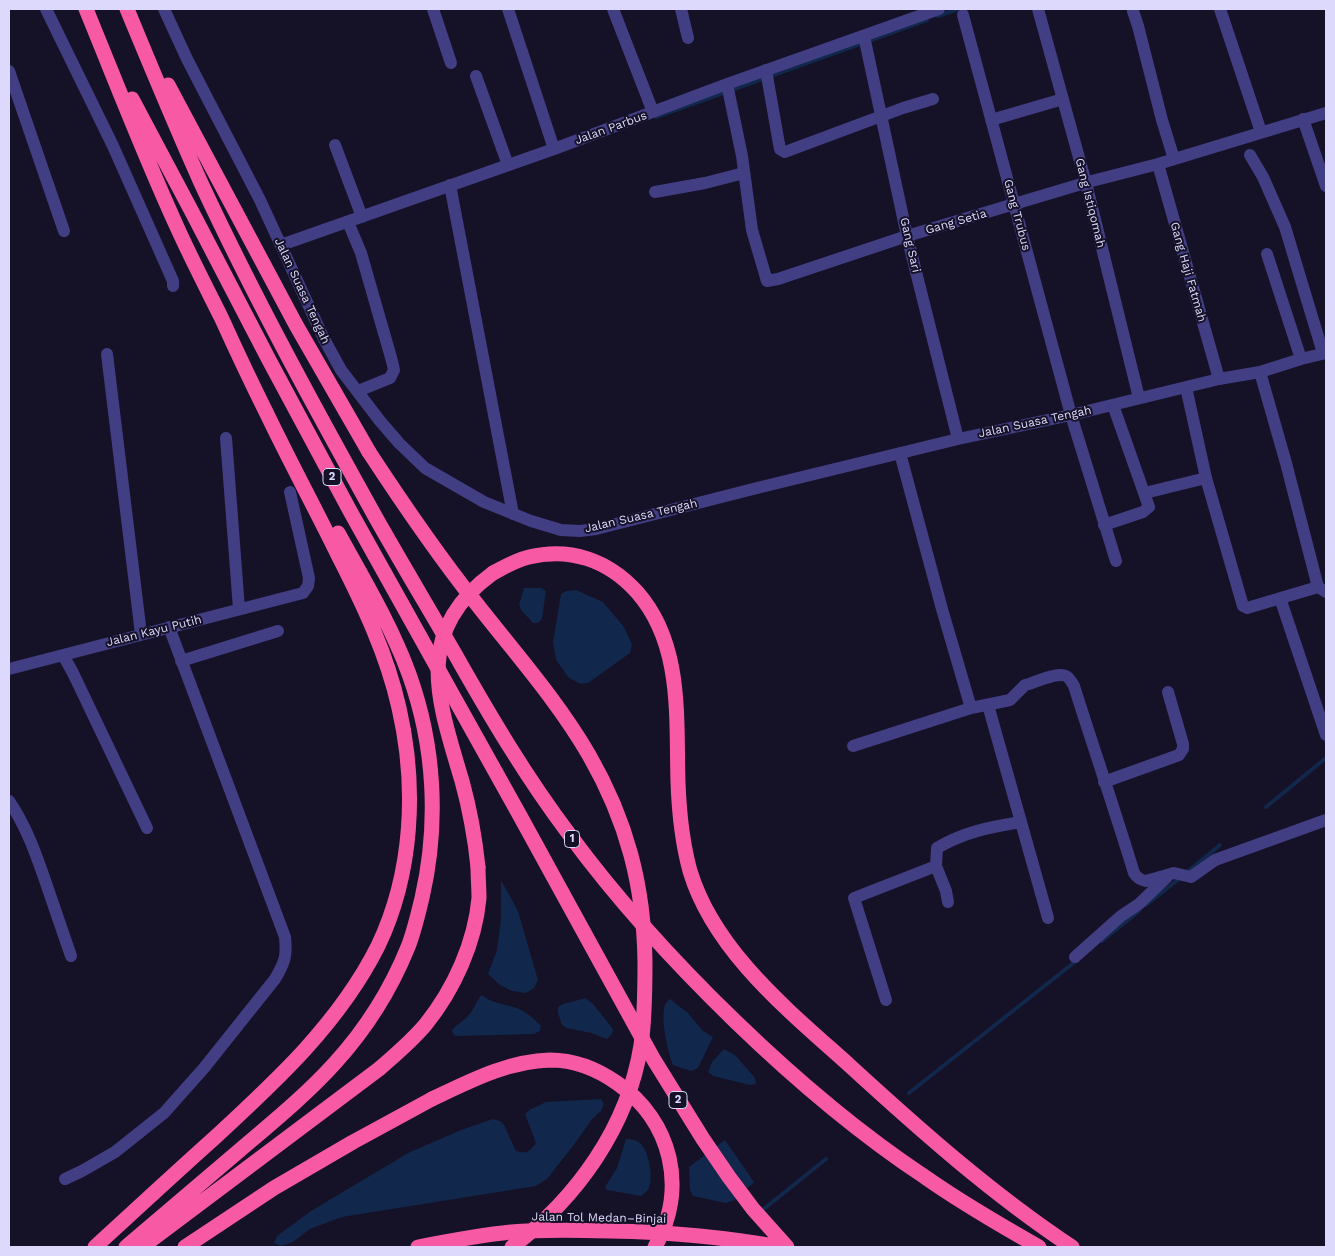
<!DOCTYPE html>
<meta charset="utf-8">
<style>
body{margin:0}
#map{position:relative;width:1335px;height:1256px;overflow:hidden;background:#151127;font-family:"Work Sans",sans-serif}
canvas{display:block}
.frame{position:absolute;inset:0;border:10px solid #ddd9fd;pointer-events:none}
</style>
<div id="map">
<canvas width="1335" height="1256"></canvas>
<div class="frame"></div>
</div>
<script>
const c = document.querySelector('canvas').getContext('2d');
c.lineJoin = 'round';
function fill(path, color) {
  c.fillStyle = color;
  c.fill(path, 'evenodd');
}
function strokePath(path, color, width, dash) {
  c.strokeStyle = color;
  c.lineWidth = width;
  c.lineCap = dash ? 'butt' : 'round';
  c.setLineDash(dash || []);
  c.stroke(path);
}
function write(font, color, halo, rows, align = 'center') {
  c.font = font + ' "Work Sans",sans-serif';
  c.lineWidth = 4;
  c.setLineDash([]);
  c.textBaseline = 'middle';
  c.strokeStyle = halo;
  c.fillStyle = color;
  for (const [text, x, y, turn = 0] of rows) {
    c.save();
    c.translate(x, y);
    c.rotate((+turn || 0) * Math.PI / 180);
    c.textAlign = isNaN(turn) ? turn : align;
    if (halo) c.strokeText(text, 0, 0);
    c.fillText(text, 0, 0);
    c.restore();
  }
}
fill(new Path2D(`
 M524 588H541L546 591 542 619 538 623H533L521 610 519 605Z
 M576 590 603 602 624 627 632 645 630 653 588 683 581 684 569 678 556 660 553 642 561 594 566 591Z
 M501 880 518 911 538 980 534 988 526 993 512 991 500 985 488 974 497 950 501 919Z
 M482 995C492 1004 507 1004 519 1009 528 1013 534 1019 541 1026L540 1031 534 1034 456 1036 453 1034 452 1030C457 1024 464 1021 468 1016 474 1010 476 1000 482 995Z
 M586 998 593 1004 613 1029 612 1034 607 1039 591 1033 566 1028 562 1025 558 1013V1007L563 1004Z
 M670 999 688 1013 702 1030 713 1037 698 1068 691 1071 673 1065C668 1053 660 1017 665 1005 666 1003 668 1000 670 999Z
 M724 1049 735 1055 755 1078 756 1084 750 1085 713 1076 708 1072 712 1062Z
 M601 1099 604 1104 601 1111 592 1119 576 1142 547 1179 536 1186 342 1217 310 1229 293 1242 281 1246 274 1243 277 1236 311 1211 408 1153 461 1130 493 1119 500 1121 504 1125 516 1151C527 1154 529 1152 536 1143L525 1114 531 1109 546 1102Z
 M626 1139C632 1139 637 1140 641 1144 649 1152 655 1182 647 1191 645 1193 643 1194 641 1196L607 1190 605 1187 617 1168Z
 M725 1140 754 1182 735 1200 726 1203 693 1196 690 1190 689 1167Z`), '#11274b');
strokePath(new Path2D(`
 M938 16 958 9
 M656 117 927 20
 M1266 807 1326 758
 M1187 872 1220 845
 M1146 905 1180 878
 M1102 941 1139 911
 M909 1093 1076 961
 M760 1212 826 1159`), '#11274b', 4);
strokePath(new Path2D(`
 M46 9 113 146 173 281V286
 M164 9 187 59 260 200 324 339 341 370 380 421 399 443 425 468 484 502 531 521 561 530 580 531 596 529 757 488 958 439 1071 415 1219 379 1260 372 1301 359 1326 353
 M433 9 451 63
 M508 9 554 149
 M613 9 653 112
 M681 9 688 38
 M1038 9 1086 183 1139 398
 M1220 9 1261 132
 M1133 11 1138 26 1162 120 1174 159
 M963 15 1071 415 1116 561
 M864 36 907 236 958 439
 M766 70 779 144 780 149 785 152 903 108 933 99
 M9 71 64 231
 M476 76 508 165
 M727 84 742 156 752 230 767 281 778 279 907 236 1088 182 1158 164 1326 113
 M1303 119 1326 186
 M991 120 1063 99
 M335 145 362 217
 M1250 155 1263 177 1285 227 1323 353
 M1158 164 1219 379
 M450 185 513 514
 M655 192 705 183 744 173
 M348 222 361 253 392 361 394 370 390 378 358 391
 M281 245 554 149 727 84 939 9
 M1267 254 1301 359
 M107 354 141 634
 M1260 372 1286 463 1318 587
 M1186 387 1206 478 1243 606 1247 608 1318 587 1326 592
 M226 438 239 609
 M900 453 942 609 971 708 1010 700 1025 685 1029 684C1037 681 1058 672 1066 676 1070 678 1072 683 1074 686 1094 749 1115 811 1134 873 1137 878 1140 880 1146 881L1174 873 1191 877 1215 860 1326 820
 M1145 493 1206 478
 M1104 525 1143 512 1149 507 1113 405
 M1280 598 1326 735
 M63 655 73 673 147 828
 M181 661 278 631
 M9 669 303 593 308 586 309 578 290 492
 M988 705 1048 918
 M853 746 971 708
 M1104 782 1179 755 1183 749V744L1168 692
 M9 801C27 827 37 857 47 886 55 909 63 933 71 956
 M948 902 946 891 936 866 937 848C964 832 990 827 1021 822
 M1075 957 1121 916 1139 904 1167 877
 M886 1000 854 898 936 866
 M65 1179 82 1171 115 1152 164 1113 204 1068 275 979C285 962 287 956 285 937L169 627`), '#413e84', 12);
strokePath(new Path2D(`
 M86 9C116 82 144 155 177 227 191 258 206 287 221 317 236 350 251 382 267 414 290 462 315 508 338 555 363 604 387 654 399 708 417 786 413 873 378 946 339 1024 274 1083 211 1141 172 1176 133 1212 95 1247
 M127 9C151 67 175 125 201 183 254 297 315 408 376 518 402 564 429 609 455 654 490 716 526 777 569 834 619 902 676 964 736 1022 795 1079 857 1132 925 1177 962 1203 1000 1225 1039 1247
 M168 85 296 325 369 452
 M132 99 192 212 269 360 350 511 519 814 654 1060 703 1139 729 1177 753 1209 787 1247
 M493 573C504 567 516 560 529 557 570 547 608 560 637 592 683 644 676 718 678 782 679 811 682 842 690 871 714 951 789 1011 849 1065 920 1130 992 1194 1072 1247
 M126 1247C164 1215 202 1182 240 1150 273 1122 306 1095 335 1063 365 1030 391 989 408 947 414 932 418 914 422 898 439 824 435 746 409 674 391 625 363 578 338 533
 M142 1247 379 1069C395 1055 412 1041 426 1024 454 989 475 943 479 898 479 888 478 878 478 867
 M185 1247 274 1188 353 1142 432 1099
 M418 1247C449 1241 480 1235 511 1232 544 1229 577 1230 610 1231 667 1232 724 1237 780 1247`), '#f859a4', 15);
strokePath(new Path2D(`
 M369 452C403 504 437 554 476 603 515 653 557 700 589 755 627 821 644 886 645 962 645 990 645 1018 641 1045 628 1127 577 1198 512 1247
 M478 867C475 838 470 810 462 781 438 700 412 632 493 573
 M432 1099C470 1081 508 1061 550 1060 575 1060 597 1069 617 1083 672 1121 688 1189 655 1247`), '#f859a4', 15);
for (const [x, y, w] of [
 [332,477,18],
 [572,839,15],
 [678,1100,18]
]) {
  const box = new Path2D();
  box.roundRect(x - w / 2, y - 8.5, w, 17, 4);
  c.fillStyle = '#151127';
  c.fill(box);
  strokePath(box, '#ddd9fd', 1);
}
write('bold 11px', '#ddd9fd', null, [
 ["2",332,477],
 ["1",572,839],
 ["2",678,1100]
]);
write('12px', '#ddd9fd', '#151127', [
 ["Jalan Parbus",611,128,-20],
 ["Gang Istiqomah",1090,203,76],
 ["Gang Trubus",1017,215,75],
 ["Gang Setia",956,222,-16],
 ["Gang Sari",910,245,77],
 ["Gang Haji Fatmah",1188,272,74],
 ["Jalan Suasa Tengah",302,291,65],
 ["Jalan Suasa Tengah",1035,422,-12],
 ["Jalan Suasa Tengah",641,516,-13],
 ["Jalan Kayu Putih",154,631,-14],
 ["Jalan Tol Medan–Binjai",599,1218,1]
]);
</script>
